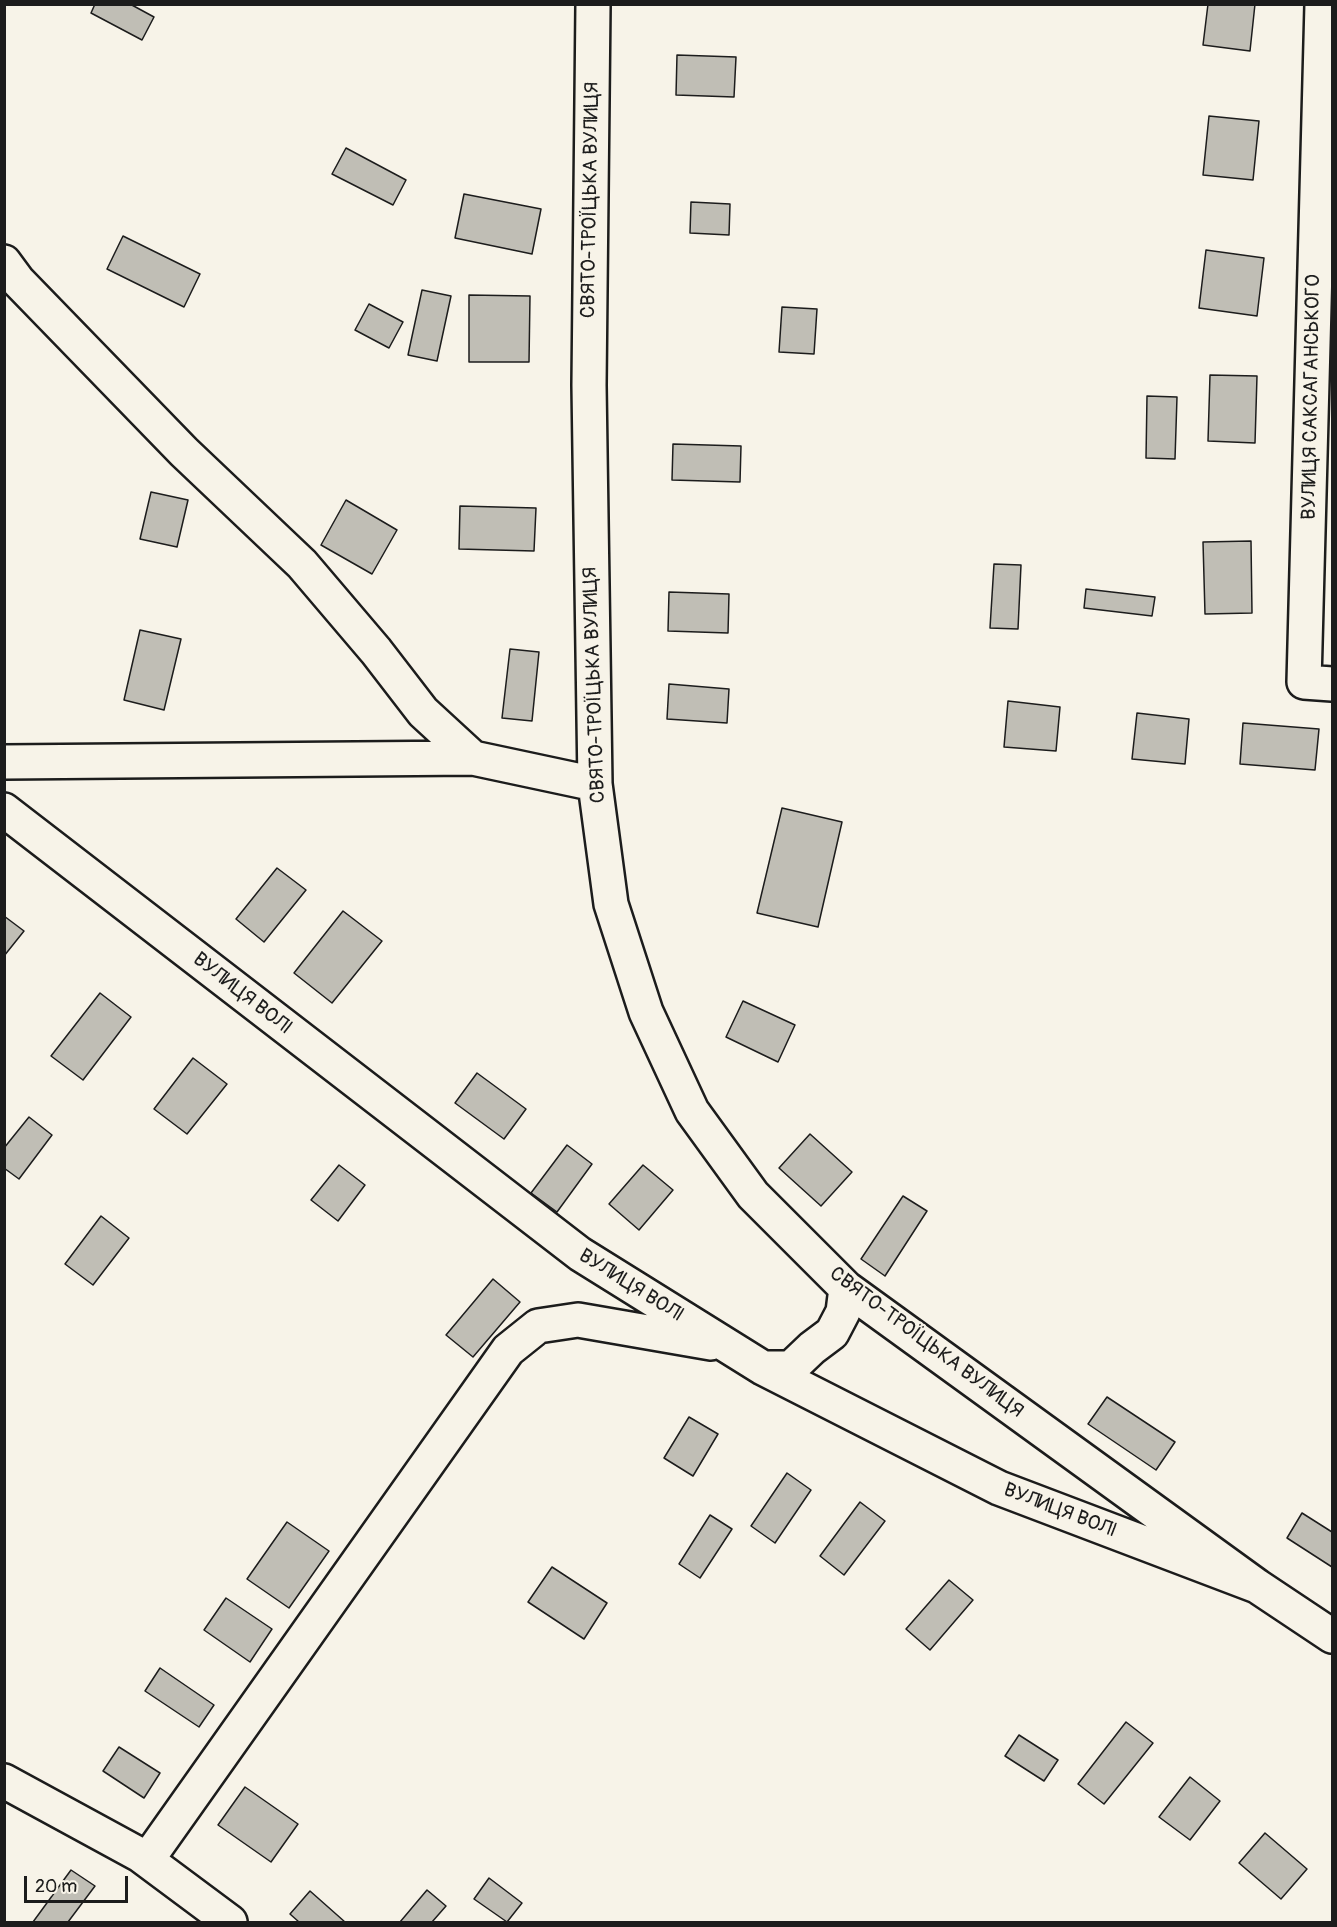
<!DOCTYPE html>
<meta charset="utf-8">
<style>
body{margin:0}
#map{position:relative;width:1337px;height:1927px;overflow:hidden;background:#f7f3e8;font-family:Pangolin,sans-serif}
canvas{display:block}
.frame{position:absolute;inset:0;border:6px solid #1c1c1c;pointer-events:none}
.scale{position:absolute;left:24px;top:1876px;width:104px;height:27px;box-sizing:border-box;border:3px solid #1c1c1c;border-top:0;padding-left:8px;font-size:18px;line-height:21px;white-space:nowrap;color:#1c1c1c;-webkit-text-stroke:4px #f7f3e8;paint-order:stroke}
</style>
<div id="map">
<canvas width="1337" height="1927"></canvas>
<div class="frame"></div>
<div class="scale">20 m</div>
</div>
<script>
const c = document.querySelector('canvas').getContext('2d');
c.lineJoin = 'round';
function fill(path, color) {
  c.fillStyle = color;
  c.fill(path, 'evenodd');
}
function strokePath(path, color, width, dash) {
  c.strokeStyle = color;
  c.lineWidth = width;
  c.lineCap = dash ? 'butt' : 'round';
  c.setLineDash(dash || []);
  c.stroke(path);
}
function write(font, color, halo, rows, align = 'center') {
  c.font = font + ' Pangolin,sans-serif';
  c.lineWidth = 4.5;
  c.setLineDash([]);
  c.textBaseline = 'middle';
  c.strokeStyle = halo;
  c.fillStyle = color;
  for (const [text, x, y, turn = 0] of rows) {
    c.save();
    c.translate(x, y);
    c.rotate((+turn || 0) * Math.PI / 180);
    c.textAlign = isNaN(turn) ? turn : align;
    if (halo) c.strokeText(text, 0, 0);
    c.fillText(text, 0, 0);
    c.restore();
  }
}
const building = new Path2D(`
 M95 4H130L154 17 142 40 91 13Z
 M1208 4H1255L1250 51 1203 45Z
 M677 55 736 57 734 97 676 95Z
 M1209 116 1259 121 1253 180 1203 175Z
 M346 148 406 180 393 205 332 174Z
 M464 194 541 209 532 254 455 238Z
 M691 202 730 204 729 235 690 233Z
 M123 236 200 274 184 307 107 269Z
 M1206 250 1264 258 1257 316 1199 308Z
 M422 290 451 296 437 361 408 355Z
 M469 295 530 296 529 362H469Z
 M369 304 403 322 389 348 355 330Z
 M782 307 817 309 814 354 779 352Z
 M1210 375 1257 376 1255 443 1208 441Z
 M1147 396 1177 397 1175 459 1146 458Z
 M673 444 741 446 740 482 672 480Z
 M151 492 188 500 177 547 140 539Z
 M346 500 397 530 372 574 321 545Z
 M460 506 536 508 534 551 459 549Z
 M1251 541 1252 613 1205 614 1203 542Z
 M994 564 1021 565 1018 629 990 628Z
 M1086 589 1155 597 1152 616 1084 608Z
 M669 592 729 594 728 633 668 631Z
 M140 630 181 639 164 710 124 700Z
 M510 649 539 652 532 721 502 718Z
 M669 684 729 689 727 723 667 719Z
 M1008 701 1060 707 1056 751 1004 747Z
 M1137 713 1189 719 1185 764 1132 759Z
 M1243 723 1319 729 1315 770 1240 764Z
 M782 808 842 822 818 927 757 913Z
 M277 868 306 890 264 942 236 919Z
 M343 911 382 941 332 1003 294 973Z
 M4 916 24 931 4 956Z
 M100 993 131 1017 83 1080 51 1056Z
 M743 1001 795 1025 778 1062 726 1037Z
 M193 1058 227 1084 187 1134 154 1109Z
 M477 1073 526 1109 504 1139 455 1103Z
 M29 1117 52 1135 19 1179 4 1168V1148Z
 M810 1134 852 1172 821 1206 779 1168Z
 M567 1145 592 1164 557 1212 531 1193Z
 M339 1165 365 1185 338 1221 311 1200Z
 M643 1165 673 1190 639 1230 609 1204Z
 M903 1196 927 1211 885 1276 861 1259Z
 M101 1216 129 1238 93 1285 65 1264Z
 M493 1279 520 1302 473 1357 446 1335Z
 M1107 1397 1175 1442 1156 1470 1088 1424Z
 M689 1417 718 1434 693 1476 664 1458Z
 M787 1473 811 1490 775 1543 751 1526Z
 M860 1502 885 1521 844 1575 820 1556Z
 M1302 1513 1332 1532V1567L1287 1538Z
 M710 1515 732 1529 700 1578 679 1564Z
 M287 1522 329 1551 289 1608 247 1579Z
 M552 1567 607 1603 584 1639 528 1602Z
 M949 1580 973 1600 930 1650 906 1629Z
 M226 1598 272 1629 250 1662 204 1630Z
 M160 1668 214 1705 199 1727 145 1691Z
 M1126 1722 1153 1743 1104 1804 1078 1784Z
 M1019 1735 1058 1760 1044 1781 1005 1756Z
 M119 1747 160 1773 144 1798 103 1771Z
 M1190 1777 1220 1801 1190 1840 1159 1817Z
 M245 1787 298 1824 271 1862 218 1825Z
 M1265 1833 1307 1869 1281 1899 1239 1863Z
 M71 1870 95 1886 68 1922H33Z
 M489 1878 522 1903 507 1922 474 1899Z
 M427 1890 446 1906 432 1922H400Z
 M310 1891 345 1922H299L290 1914Z`);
fill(building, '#c0beb5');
strokePath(building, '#1c1c1c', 1.5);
const minor = new Path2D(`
 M593 4 589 385 595 784 611 904 646 1012 692 1111 753 1195 846 1288 1257 1586
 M1322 4 1304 682 1332 684
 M4 262 18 281 184 452 302 564 376 651 423 712 473 758
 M4 762 473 758 595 784
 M4 810 580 1254 763 1368 999 1488 1257 1586 1332 1636
 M763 1368H791L812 1348 832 1333 843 1312 846 1288
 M4 1781 140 1855 230 1922
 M147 1860 508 1350 538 1326 578 1320 711 1343`);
strokePath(minor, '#1c1c1c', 38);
strokePath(minor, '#f7f3e8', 33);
write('20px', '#1c1c1c', '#f7f3e8', [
 ["СВЯТО-ТРОЇЦЬКА ВУЛИЦЯ",591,200,-89],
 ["ВУЛИЦЯ САКСАГАНСЬКОГО",1312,397,-89],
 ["СВЯТО-ТРОЇЦЬКА ВУЛИЦЯ",595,685,-92],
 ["ВУЛИЦЯ ВОЛІ",242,994,38],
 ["ВУЛИЦЯ ВОЛІ",631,1286,32],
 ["СВЯТО-ТРОЇЦЬКА ВУЛИЦЯ",926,1343,37],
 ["ВУЛИЦЯ ВОЛІ",1060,1511,21]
]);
</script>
